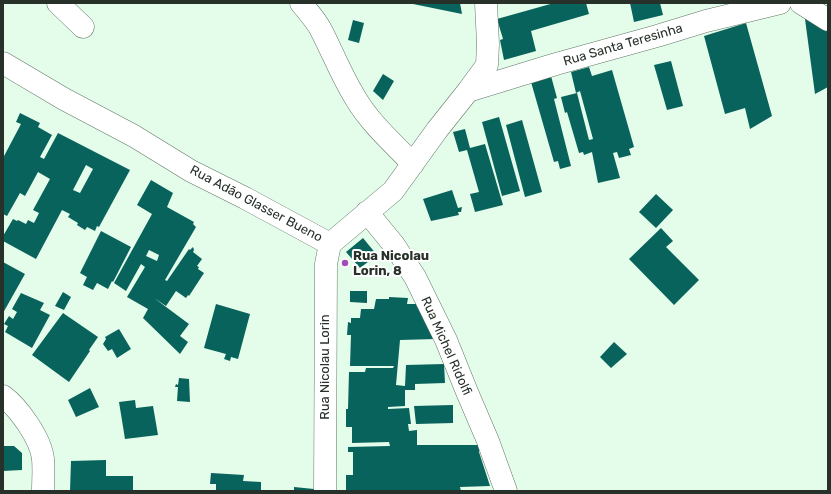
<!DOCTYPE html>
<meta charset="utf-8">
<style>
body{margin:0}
#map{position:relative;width:831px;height:494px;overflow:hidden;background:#e4fcea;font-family:Rubik,sans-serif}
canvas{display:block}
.frame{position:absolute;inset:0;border:4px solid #273029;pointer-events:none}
</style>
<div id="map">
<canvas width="831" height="494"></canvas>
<div class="frame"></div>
</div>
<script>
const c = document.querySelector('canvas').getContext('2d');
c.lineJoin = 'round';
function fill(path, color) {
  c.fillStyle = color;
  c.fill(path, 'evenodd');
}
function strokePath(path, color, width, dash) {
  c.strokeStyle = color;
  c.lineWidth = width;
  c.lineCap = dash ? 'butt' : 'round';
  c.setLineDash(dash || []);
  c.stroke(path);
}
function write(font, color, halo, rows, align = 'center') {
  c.font = font + ' Rubik,sans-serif';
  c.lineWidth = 4;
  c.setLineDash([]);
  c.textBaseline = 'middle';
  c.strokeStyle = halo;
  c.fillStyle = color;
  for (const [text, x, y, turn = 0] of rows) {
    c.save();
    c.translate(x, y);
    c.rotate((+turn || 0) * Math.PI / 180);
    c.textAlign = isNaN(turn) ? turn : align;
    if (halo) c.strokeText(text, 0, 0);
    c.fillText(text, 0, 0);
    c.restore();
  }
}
fill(new Path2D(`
 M413 3H460L462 14 413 4Z
 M554 3H586L589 14 531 31 536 51 504 60 500 40 503 39 497 19Z
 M630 3H660L663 15 634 22Z
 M805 19 828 24V87L815 94Z
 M353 20 364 23 359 43 348 40Z
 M746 23 772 116 750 129 745 108 725 114 704 36Z
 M671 61 683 106 667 110 654 65Z
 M589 67 592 76 612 70 634 147 629 149 631 155 619 158 617 152 613 153 620 178 598 183 592 152 584 155 583 152 579 153 567 112 565 113 561 97 577 93 589 140 593 139 580 91 576 93 571 72Z
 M383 74 394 81 383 100 373 91Z
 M551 76 557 98 554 99 571 166 560 169 558 161 554 162 531 82Z
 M20 113 40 123 38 127 52 135 40 157 44 159 58 133 130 170 99 227 97 226 95 231 87 227 85 230 77 225 78 223 68 217 70 214 62 210 36 259 3 241V236L13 219 17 221 18 220 26 224 28 220 34 223 39 213 33 210 50 179 38 172 25 196 20 193 7 216 3 214V158L21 124 16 122ZM86 165 93 169 80 193 73 190Z
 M499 117 520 191 502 196 482 122Z
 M522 120 542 192 525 197 506 125Z
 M465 129 470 148 485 144 503 205 475 212 470 194 479 192 467 150 459 152 453 132Z
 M151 180 173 193 167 207 194 222 193 224 196 227 165 280 167 281 189 249 190 250 193 247 194 250 193 252 202 259 197 266 199 267 198 269 204 273 189 296 188 295 186 298 176 291 166 306 154 298 189 324 180 336 188 342 180 354 143 318 148 309 127 297 145 267 141 264 126 291 114 283 152 214 137 205ZM149 250 159 255 157 261 146 256Z
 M452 190 458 208 462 207 461 212H458L459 215 431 221 423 199Z
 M656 194 673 210 656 228 639 212Z
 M661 228 673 241 666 247 699 280 674 305 629 259Z
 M101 231 131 247 113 282 112 281 108 289 97 283 93 290 83 285 87 277 80 273Z
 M363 238 377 255 360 268 346 252Z
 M3 262 25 274 3 313Z
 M350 291H367V303L350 302Z
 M63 292 71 297 64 310 55 306Z
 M21 293 44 303 40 310 50 315 32 348 5 332 8 326 4 324 9 316 13 319 17 312 12 309Z
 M389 297 408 298 407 304H420L435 339 400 340 396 385 405 386 406 365 444 364 445 383 415 384V390H405V406L388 407V409L409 408 411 424H408L409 431 417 430V445H479V452L490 486 460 487 461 491H346V475H353V452H348V447L390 446 389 442 352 443V427H346V409H348L349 372H365L366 368H393L394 366H350L351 335H347L348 322 351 323V318H360L361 309H374L376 299H389Z
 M216 304 250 314 238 359 231 357 230 361 224 359 226 354 204 348Z
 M63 313 98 337 89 350 90 351 69 382 32 355Z
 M119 329 131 349 117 358 112 349 108 351 103 344 106 339 105 337Z
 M614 342 627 354 611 368 600 357Z
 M179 378 189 379 190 402 177 401 178 387H175L176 384 178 385Z
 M90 388 99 407 76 417 68 400Z
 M135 400 136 408 153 406 158 435 125 439 119 402Z
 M453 405V423L416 424 414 406Z
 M3 446H14L22 453V470L3 471Z
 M106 460V476H133V491H70L71 461Z
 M211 473 244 475 243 481 261 482V491H216V484H210Z
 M294 487 314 489V491H294Z`), '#08635c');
const minor = new Path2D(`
 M58 3 83 27
 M301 3C308 12 316 20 321 30 333 53 342 77 356 99 370 123 393 143 413 164
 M801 3 828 20
 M3 63 64 99 134 136 191 171 245 198 330 244 393 191 437 130 468 91 487 65 488 44 486 3
 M468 91 556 64 657 36 706 21 780 3
 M367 212 394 245 415 277 446 340 467 392 488 441 506 491
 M3 396C19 408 41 439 43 459 44 469 43 481 43 491
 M325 491 326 264 330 244`);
strokePath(minor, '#627767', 23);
strokePath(minor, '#fff', 22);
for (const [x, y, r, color] of [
 [345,263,4,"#a34cb9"]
]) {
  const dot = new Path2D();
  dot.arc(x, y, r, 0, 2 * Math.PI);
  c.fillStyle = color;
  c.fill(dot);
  strokePath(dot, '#fff', 1.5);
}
write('13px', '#273029', '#fff', [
 ["Rua Santa Teresinha",623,45,-16],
 ["Rua Adão Glasser Bueno",256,204,28],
 ["Rua Michel Ridolfi",446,346,66],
 ["Rua Nicolau Lorin",325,367,-90]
]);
write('bold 13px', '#273029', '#fff', [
 ["Rua Nicolau",353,256],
 ["Lorin, 8",353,271]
], 'left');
</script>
